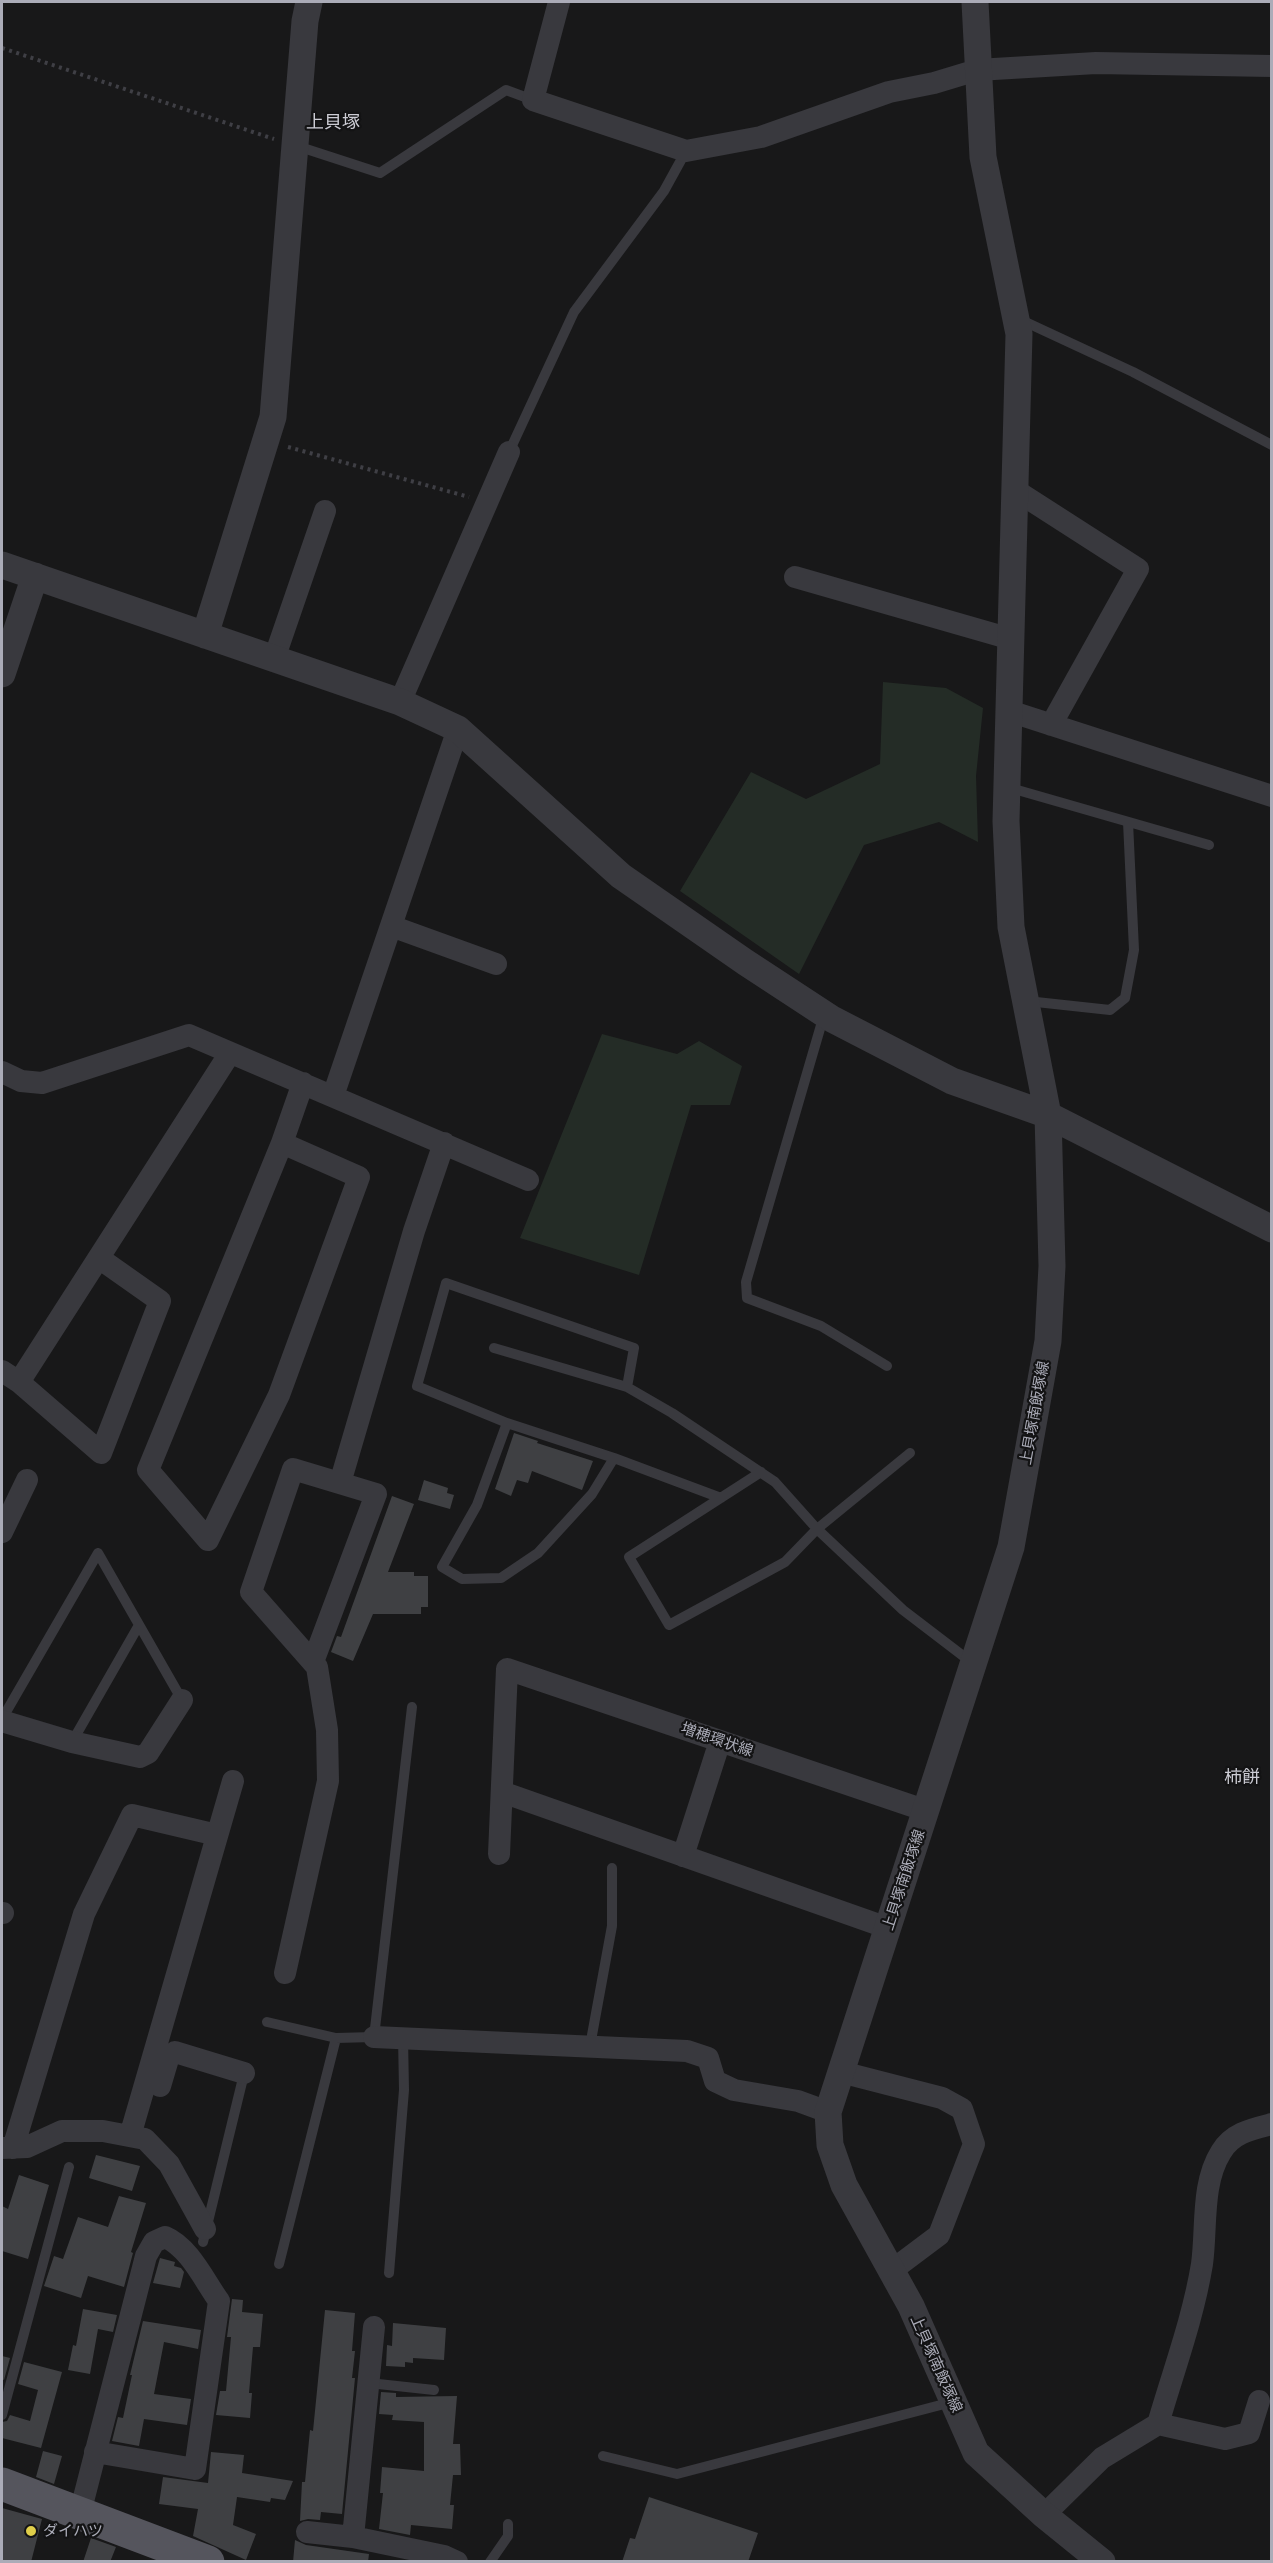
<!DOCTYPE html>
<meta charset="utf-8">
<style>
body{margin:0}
#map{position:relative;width:1273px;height:2563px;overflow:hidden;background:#181819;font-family:Mulish,sans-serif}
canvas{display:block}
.frame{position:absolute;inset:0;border:3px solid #abacb8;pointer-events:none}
</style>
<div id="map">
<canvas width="1273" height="2563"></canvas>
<div class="frame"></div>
</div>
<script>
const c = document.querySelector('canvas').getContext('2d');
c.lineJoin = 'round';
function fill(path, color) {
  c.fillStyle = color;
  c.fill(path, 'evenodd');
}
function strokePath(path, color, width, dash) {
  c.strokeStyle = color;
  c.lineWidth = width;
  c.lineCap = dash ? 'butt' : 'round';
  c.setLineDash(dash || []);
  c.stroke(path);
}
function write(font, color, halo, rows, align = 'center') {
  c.font = font + ' Mulish,"Noto Sans JP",sans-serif';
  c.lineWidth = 4.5;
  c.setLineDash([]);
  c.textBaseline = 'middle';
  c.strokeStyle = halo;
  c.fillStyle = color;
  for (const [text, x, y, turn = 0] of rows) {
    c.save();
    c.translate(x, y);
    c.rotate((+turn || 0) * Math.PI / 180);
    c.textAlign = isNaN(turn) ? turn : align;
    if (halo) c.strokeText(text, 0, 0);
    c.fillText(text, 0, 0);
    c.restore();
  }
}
fill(new Path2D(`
 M883 682 946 688 983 708 976 776 978 842 939 822 864 845 799 974 680 891 751 772 806 799 880 764Z
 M602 1034 677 1054 699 1041 742 1066 730 1105H691L639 1275 520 1238Z`), '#242c26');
fill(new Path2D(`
 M514 1433 538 1441 537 1443 593 1461 582 1490 532 1471 528 1483 517 1480 511 1496 495 1489Z
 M424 1480 448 1488 447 1493 454 1495 450 1509 418 1500Z
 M392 1496 414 1504 388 1572H414V1576H428V1607H421V1614H373L353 1661 331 1652 337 1636 341 1637Z
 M96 2155 140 2166 132 2191 89 2178Z
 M19 2175 49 2185 28 2259 2 2251V2206L8 2209Z
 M119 2196 146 2203 131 2252 133 2253 124 2287 88 2276 81 2298 44 2286 54 2256 63 2259 78 2217 108 2227Z
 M160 2258 175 2262 174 2266 181 2268 184 2272 180 2288 153 2283Z
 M232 2299 243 2300 242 2312 263 2314 260 2347H253L249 2393H252L250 2418 216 2415 220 2391H226L231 2337H227Z
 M83 2309 117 2315 113 2332 98 2329 90 2374 68 2370 73 2345 76 2346Z
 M325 2310 355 2313 352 2351H355L352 2378H355L342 2514 321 2512 320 2520 308 2519 300 2521 302 2482H305L310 2430 313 2431Z
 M143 2321 201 2330 198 2349 164 2342 154 2394 191 2399 187 2425 144 2419 139 2446 112 2441 118 2417 123 2418 132 2375H130Z
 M393 2323 446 2328 444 2360 413 2358V2363L405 2362V2367L386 2366 387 2345 392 2346Z
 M2 2356 10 2358 4 2380 2 2379Z
 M24 2362 62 2372 41 2448 2 2438V2422L7 2421 10 2415 30 2421 38 2390 18 2384Z
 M381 2392 396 2393V2397L457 2396 453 2444H460L461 2475H453L450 2505H454L452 2529 411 2525 410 2535 379 2529 383 2493H380L382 2467 424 2471V2422L392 2420 393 2415 379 2414Z
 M43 2451 62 2456 54 2484 36 2477Z
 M211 2452 244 2455 242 2473 293 2481 285 2500 271 2498 270 2502 237 2497 233 2525 256 2534 246 2560 193 2536 198 2509 159 2504 163 2477 208 2483Z
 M649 2497 758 2533 748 2562H622L630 2538 635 2539Z
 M2 2508 42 2519 31 2562H2Z
 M91 2538 116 2547 110 2562H83Z
 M295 2540 306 2545 369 2554 368 2562H293Z`), '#3f4043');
strokePath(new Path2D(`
 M2 48 274 139
 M288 447 469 497`), '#3f3f45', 4, [3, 4.5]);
strokePath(new Path2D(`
 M297 146 380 173 506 90 533 100
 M1019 319 1133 372 1272 445
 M509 452 574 312 664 191 686 151
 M1007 787 1209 845
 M1027 1001 1110 1010 1125 998 1134 950 1128 822
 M824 1015 746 1282 747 1298 821 1326 887 1366
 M494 1348 627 1387 672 1413 775 1482 817 1529 903 1610 971 1662
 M627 1387 634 1348 446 1283 417 1386 507 1423 614 1458 721 1498
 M507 1423 477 1505 442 1567 462 1579 501 1578 538 1553 592 1494 614 1458
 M761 1472 629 1557 669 1625 785 1562 817 1529 910 1453
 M98 1553 182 1700
 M2 1719 98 1553
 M72 1742 139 1625
 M267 2022 336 2038 374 2037 412 1707
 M590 2046 612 1926V1868
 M203 2242 245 2070
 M279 2264 336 2038
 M389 2273 404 2090 403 2037
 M369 2383 434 2390
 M2 2415 69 2167
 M603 2456 677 2474 952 2402
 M490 2562 508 2536V2524`), '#39393e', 10);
strokePath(new Path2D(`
 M559 2 533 100 686 151 761 137 889 92 934 83 977 70 1096 63 1272 66
 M1015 490 1138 569 1051 725
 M795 577 1011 639
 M274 659 325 511
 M400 702 509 452
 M1009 711 1272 796
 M391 926 496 964
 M2 1072 21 1081 42 1083 189 1035 528 1180
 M333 1096 458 729
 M282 1143 359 1177 279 1395 208 1540 148 1470 282 1143 303 1083
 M2 1371 19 1382 101 1453 160 1301 99 1258
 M19 1382 230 1053
 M340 1483 414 1231 444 1143
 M2 1532 27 1480
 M2 1721 72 1742 140 1757 148 1753 182 1700
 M502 1792 888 1928
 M499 1854 507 1669 927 1811
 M683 1856 720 1741
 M2 1913H3
 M285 1973 328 1781 327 1730 317 1667 251 1592 293 1469 376 1494 313 1662
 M374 2037 687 2051 708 2058 715 2081 734 2090 798 2101 828 2112
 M841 2072 942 2098 962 2109 974 2144 939 2235 891 2271
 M160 2086 168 2059 175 2052 244 2073
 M130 2136 233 1781
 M2 2148 27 2147 62 2131H103L145 2139 169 2164 205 2229
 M13 2148 84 1914 132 1815 217 1835
 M1158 2424C1173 2372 1193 2319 1202 2264 1207 2228 1201 2184 1221 2152 1232 2133 1252 2129 1272 2124
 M80 2513 146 2256 154 2242 165 2237C189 2247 204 2280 219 2301L195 2469 95 2452
 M1044 2515 1102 2458 1158 2424 1225 2439 1249 2433 1259 2401
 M307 2532 353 2537 444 2556 457 2562
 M353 2537 374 2327`), '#39393e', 22);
strokePath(new Path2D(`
 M975 2 983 157 1019 334 1006 821 1011 927 1048 1115 1052 1266 1048 1341 1011 1547 828 2112 830 2145 844 2185 911 2306 976 2453 1044 2515 1102 2562
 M2 565 400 702 458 729 621 876 745 962 832 1019 952 1081 1048 1115 1272 1229
 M205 635 273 417 305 21 309 2
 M2 674 35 576`), '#39393e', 27);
strokePath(new Path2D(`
 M2 2484 208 2562`), '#55555d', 33);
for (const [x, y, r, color] of [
 [31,2531,6,"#dfce4a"]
]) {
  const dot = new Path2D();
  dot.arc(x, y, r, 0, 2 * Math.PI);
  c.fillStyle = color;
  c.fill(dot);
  strokePath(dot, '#131314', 2);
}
write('15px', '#abacb8', '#131314', [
 ["上貝塚南飯塚線",1035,1413,-80],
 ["増穂環状線",717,1740,19],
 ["上貝塚南飯塚線",904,1880,-72],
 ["上貝塚南飯塚線",936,2364,66]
]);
write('15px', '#abacb8', '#131314', [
 ["ダイハツ",43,2531]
], 'left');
write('18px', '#ccccd4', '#131314', [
 ["上貝塚",333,123],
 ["柿餅",1242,1778]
]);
</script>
